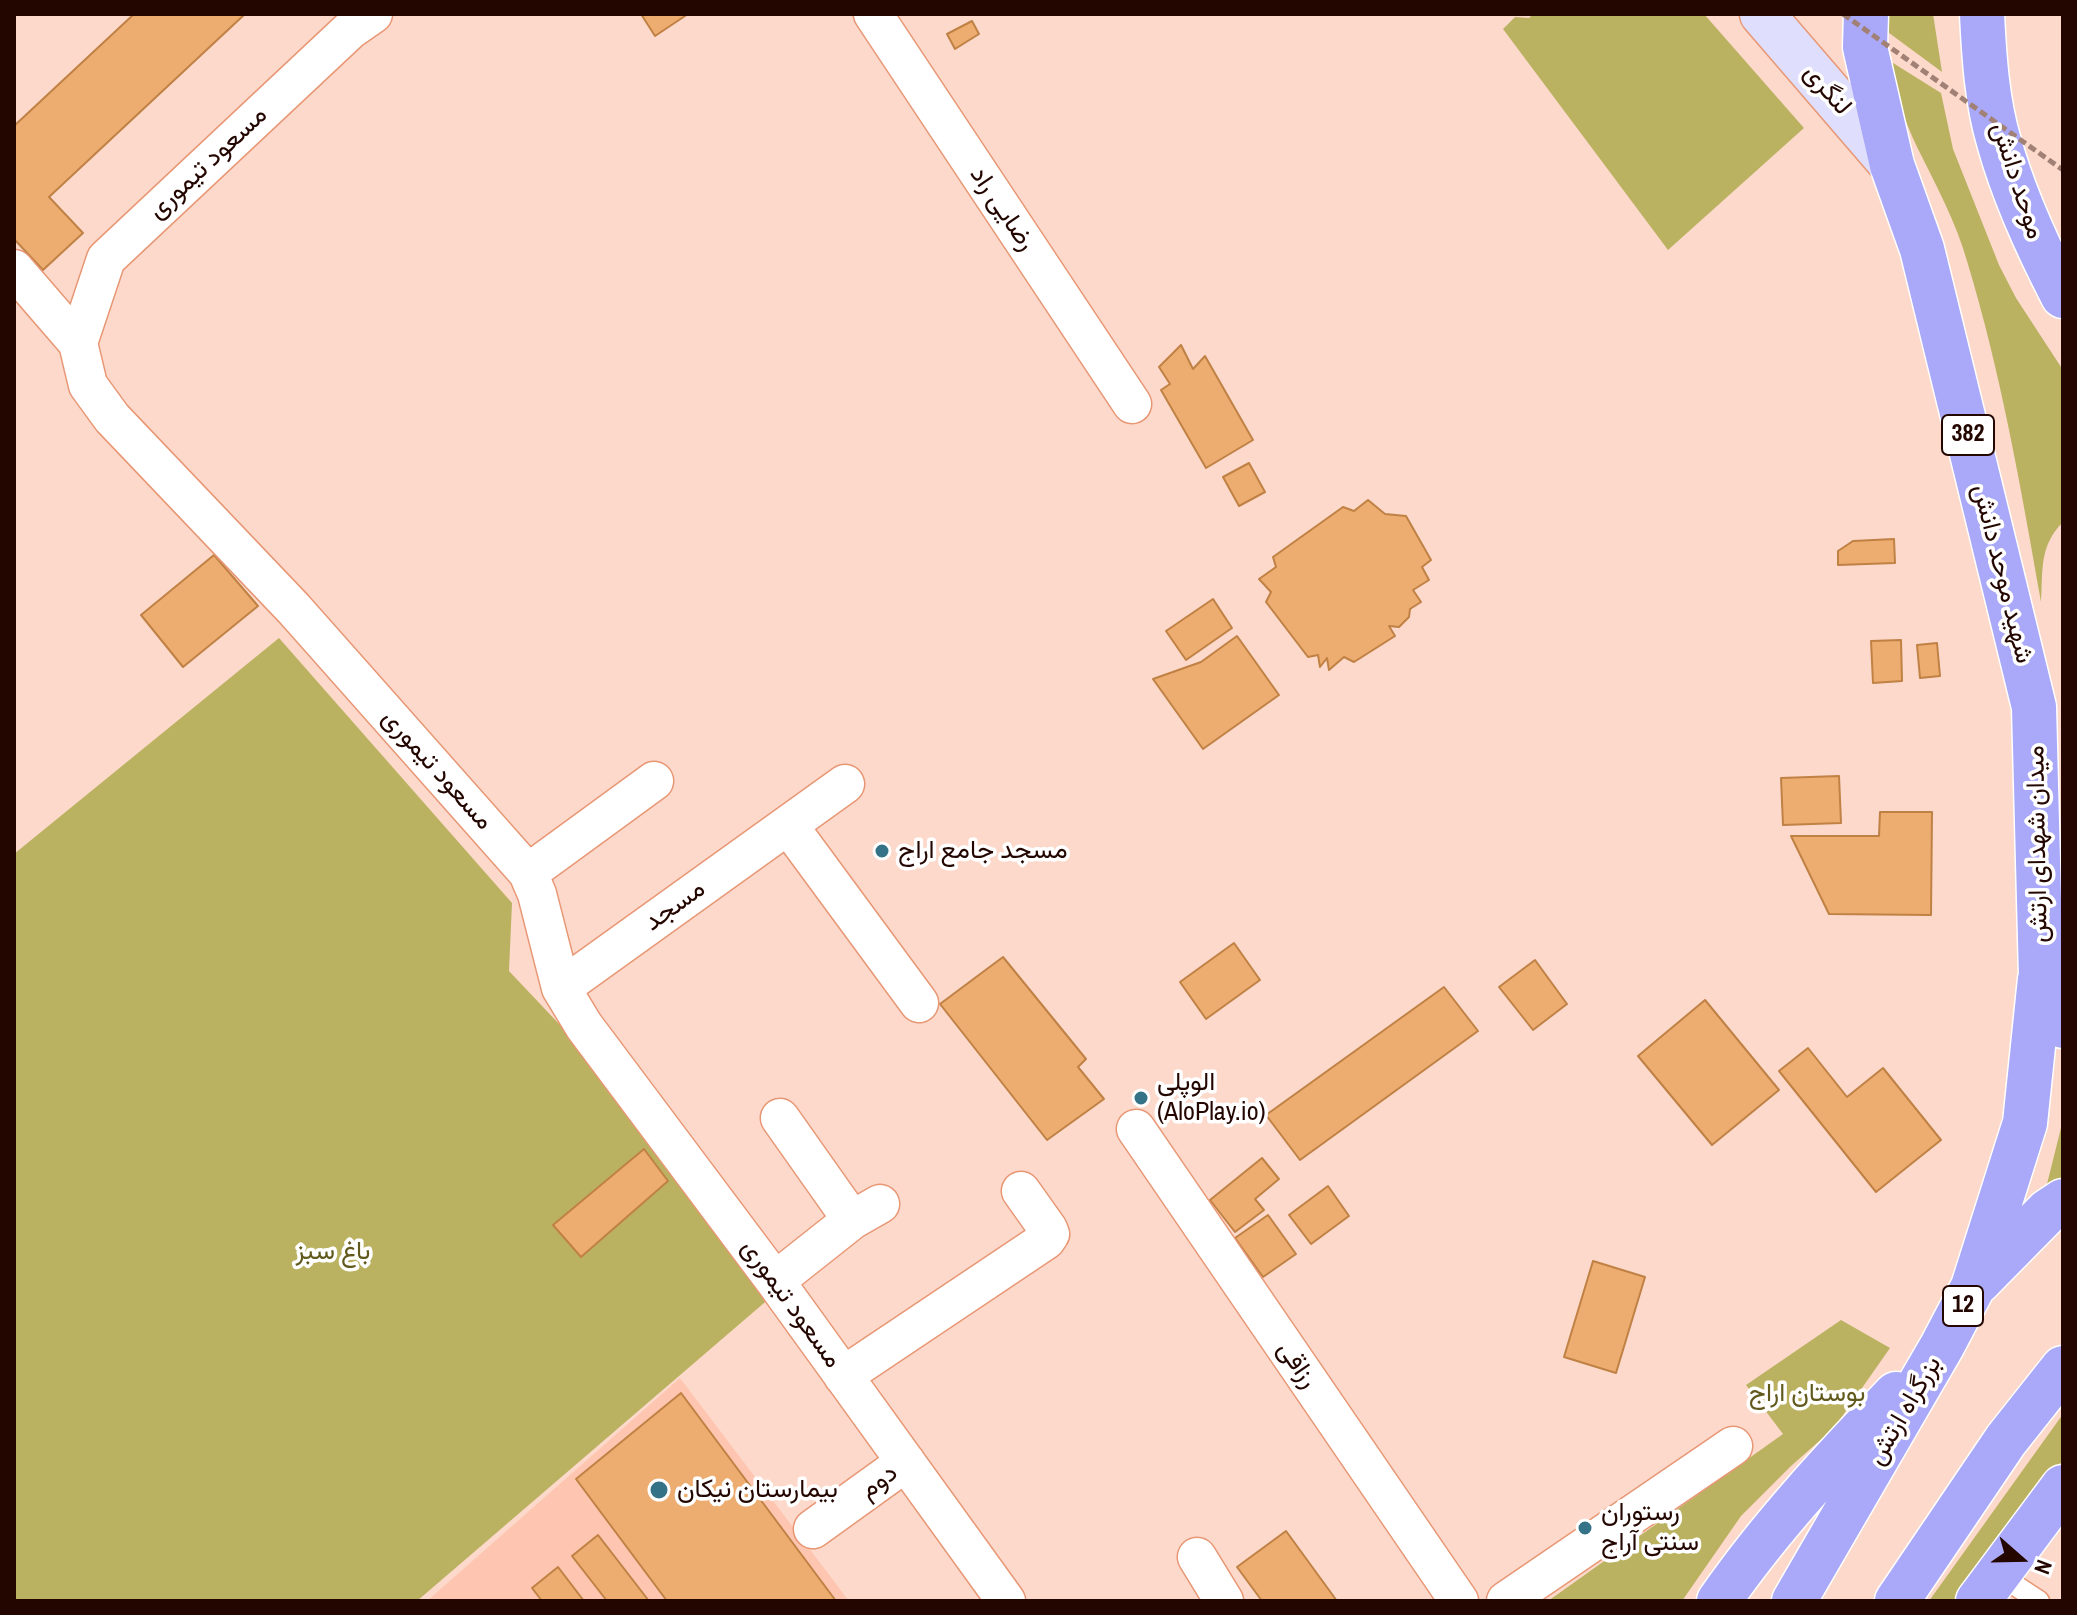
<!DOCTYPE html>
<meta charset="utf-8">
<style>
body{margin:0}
#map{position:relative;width:2077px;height:1615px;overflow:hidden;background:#fcd9cb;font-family:"Archivo Narrow",sans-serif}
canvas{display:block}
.frame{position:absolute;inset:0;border:16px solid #230600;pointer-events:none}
.north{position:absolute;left:1981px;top:1519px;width:80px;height:80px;-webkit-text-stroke:6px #fff;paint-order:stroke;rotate:110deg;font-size:22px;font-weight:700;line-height:32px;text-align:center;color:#230600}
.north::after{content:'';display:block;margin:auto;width:28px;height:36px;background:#230600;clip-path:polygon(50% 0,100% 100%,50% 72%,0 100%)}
</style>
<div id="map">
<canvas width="2077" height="1615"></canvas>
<div class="frame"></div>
<div class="north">N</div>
</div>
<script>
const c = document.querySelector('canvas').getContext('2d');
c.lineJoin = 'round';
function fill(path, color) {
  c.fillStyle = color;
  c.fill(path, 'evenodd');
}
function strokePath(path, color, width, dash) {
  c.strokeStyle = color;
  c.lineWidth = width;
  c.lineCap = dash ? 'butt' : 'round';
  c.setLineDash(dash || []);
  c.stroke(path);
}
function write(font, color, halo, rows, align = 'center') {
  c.font = font + ' "Archivo Narrow",Vazirmatn,sans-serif';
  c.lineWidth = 7;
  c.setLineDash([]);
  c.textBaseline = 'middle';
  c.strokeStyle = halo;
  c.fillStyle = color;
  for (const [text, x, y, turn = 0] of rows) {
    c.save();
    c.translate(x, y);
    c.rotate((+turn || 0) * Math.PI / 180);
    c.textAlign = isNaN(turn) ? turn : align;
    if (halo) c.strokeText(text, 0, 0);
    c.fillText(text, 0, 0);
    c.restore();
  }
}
fill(new Path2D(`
 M680 1378 849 1601H427Z`), '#fec6b0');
fill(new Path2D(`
 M1533 14H1704L1804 128 1668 250 1503 29 1515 17 1529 18Z
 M1883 14H1933L1942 72 1885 30Z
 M1885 58 1941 93 1953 149 1999 265 2016 298 2063 370V522C2039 546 2043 570 2041 602 2021 488 2001 373 1967 261 1956 222 1936 185 1918 149 1904 120 1894 89 1885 58Z
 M279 638 512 903 509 971 560 1025 771 1297 417 1601H14V854Z
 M2063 1120V1180L2045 1192Z
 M1841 1320 1890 1348 1834 1428 1791 1466 1741 1516 1682 1601H1548L1783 1434 1746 1385Z
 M2063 1414V1460L1956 1601H1929Z`), '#bbb261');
const building = new Path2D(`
 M134 14H245L49 197 83 233 43 270 14 239V126Z
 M641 14H688L655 36Z
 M972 21 979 34 955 49 947 34Z
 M1181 345 1193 369 1205 356 1253 440 1206 468 1161 390 1170 384 1159 367Z
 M1249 463 1265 492 1239 506 1223 477Z
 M1368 500 1385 514 1406 516 1431 560 1422 567 1429 580 1413 590 1421 602 1410 609 1409 617 1399 627 1389 626 1395 636 1354 662 1344 657 1329 670 1327 658 1320 667 1318 655 1308 657 1266 602 1271 592 1259 579 1276 567 1273 557 1343 507 1354 511Z
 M1894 539 1895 563 1838 565V551L1853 541Z
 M214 555 258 606 183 667 141 615Z
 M1213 599 1232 628 1186 660 1166 631Z
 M1237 636 1279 695 1203 749 1153 679 1201 662Z
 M1901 640 1902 681 1873 683 1871 641Z
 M1937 643 1940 676 1920 678 1917 645Z
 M1839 776 1841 823 1783 825 1781 778Z
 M1880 812H1932L1931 915 1829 914 1791 836H1879Z
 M1234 943 1260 980 1206 1019 1180 982Z
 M1003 957 1086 1059 1078 1067 1104 1099 1047 1140 940 1004Z
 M1535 960 1567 1004 1533 1030 1499 987Z
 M1444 987 1478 1031 1300 1160 1266 1115Z
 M1705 1000 1779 1090 1712 1145 1638 1056Z
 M1808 1048 1847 1097 1883 1068 1941 1140 1876 1192 1779 1071Z
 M644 1149 668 1181 581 1257 553 1225Z
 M1262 1158 1279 1179 1255 1199 1264 1210 1235 1232 1210 1200Z
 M1328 1186 1349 1216 1311 1244 1289 1215Z
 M1268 1215 1296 1254 1263 1277 1235 1238Z
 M1593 1261 1645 1277 1616 1373 1564 1357Z
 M681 1393 836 1601H667L576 1479Z
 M1286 1531 1337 1601H1262L1237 1567Z
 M598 1535 649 1601H607L572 1556Z
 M558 1567 584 1601H542L532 1588Z`);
fill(building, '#eead70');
strokePath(building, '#c08144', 2);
const service = new Path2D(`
 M1998 1574 2039 1601`);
const minor = new Path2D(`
 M373 14 350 30 106 259 78 343 88 385 112 418 294 609 528 873 537 894 561 988 584 1026 775 1281 1006 1601
 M873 14 1132 404
 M14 269 78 343
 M788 825 919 1003
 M528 873 654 781
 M561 988 845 784
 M780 1118 852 1220
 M1136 1129 1459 1601
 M775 1281 852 1220 880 1204
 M843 1376 1046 1240 1050 1234 1048 1229 1021 1191
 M813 1529 906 1462
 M1197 1557 1224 1601
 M1506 1601 1733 1446`);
const secondary = new Path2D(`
 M1762 14 1892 165`);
const trunk = new Path2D(`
 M1866 14 1865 47 1892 165 1922 249 2034 707 2041 977 2063 1026
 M1982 14C1984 56 1987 102 1999 142 2014 196 2037 246 2063 296
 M1978 1282 2048 1211 2063 1201
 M1719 1601C1771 1526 1833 1460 1896 1394
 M1794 1601 1942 1346 1973 1287 2025 1123 2040 979
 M1897 1601 2006 1440 2063 1368
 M1978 1601 2063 1487`);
strokePath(service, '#e89775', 23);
strokePath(minor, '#e89775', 41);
strokePath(secondary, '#e89775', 47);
strokePath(trunk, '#fff', 47);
strokePath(service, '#fff', 20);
strokePath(minor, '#fff', 38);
strokePath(secondary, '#dfdefc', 44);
strokePath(trunk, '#aaa8f8', 44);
strokePath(new Path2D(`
 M1843 14 2063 170`), '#a18075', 5, [8, 4]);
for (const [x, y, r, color] of [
 [882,851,8,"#347288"],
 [1141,1098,8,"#347288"],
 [659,1490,10,"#347288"],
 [1585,1528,8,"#347288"]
]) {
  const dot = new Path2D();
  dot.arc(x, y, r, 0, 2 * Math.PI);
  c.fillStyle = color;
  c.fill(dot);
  strokePath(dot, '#fff', 3);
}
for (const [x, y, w] of [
 [1968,435,52],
 [1963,1306,40]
]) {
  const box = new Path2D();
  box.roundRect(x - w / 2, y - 20, w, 40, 6);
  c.fillStyle = '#fff';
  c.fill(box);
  strokePath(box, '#230600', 2);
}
write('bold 24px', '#230600', null, [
 ["382",1968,435],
 ["12",1963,1306]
]);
write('26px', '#230600', '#fff', [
 ["لنگری",1827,90,49],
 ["مسعود تیموری",208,163,-43],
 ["موحد دانش",2017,181,72],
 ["رضایی راد",1002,209,56],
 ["شهید موحد دانش",2002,574,76],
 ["مسعود تیموری",437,770,48],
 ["میدان شهدای ارتش",2038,844,-91],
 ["مسجد",675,906,-36],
 ["مسعود تیموری",791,1304,54],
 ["رزاقی",1297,1365,56],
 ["بزرگراه ارتش",1905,1411,-60],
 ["دوم",879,1482,-36]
]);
write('26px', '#230600', '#fff', [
 ["مسجد جامع اراج",898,851],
 ["الوپلی",1157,1083],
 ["(AloPlay.io)",1157,1113],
 ["بیمارستان نیکان",677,1490],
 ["رستوران",1601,1513],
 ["سنتی آراج",1601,1543]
], 'left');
write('26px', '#60591b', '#fff', [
 ["باغ سبز",333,1252],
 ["بوستان اراج",1807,1394]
]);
</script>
